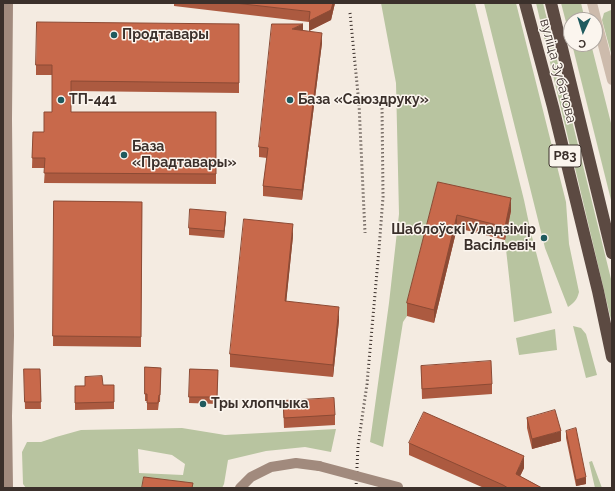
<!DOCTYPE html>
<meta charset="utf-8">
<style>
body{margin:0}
#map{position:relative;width:615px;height:491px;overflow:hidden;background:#f4ebe1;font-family:Raleway,sans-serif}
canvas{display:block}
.frame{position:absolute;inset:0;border:4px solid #3b302b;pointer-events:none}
.north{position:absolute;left:563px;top:12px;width:40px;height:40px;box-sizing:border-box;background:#fbf5ee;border:1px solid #aea6a0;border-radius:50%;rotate:184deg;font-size:11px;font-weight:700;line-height:16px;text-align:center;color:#3b302b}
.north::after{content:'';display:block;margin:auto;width:14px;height:18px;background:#1f5a5e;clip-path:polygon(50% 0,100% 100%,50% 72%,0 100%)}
</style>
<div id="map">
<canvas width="615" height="491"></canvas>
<div class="frame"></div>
<div class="north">С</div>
</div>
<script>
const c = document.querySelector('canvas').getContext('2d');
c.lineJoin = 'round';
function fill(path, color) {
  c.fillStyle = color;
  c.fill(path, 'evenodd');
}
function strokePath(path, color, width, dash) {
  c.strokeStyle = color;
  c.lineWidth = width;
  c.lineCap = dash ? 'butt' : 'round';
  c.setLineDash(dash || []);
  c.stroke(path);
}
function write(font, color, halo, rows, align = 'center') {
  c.font = font + ' Raleway,sans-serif';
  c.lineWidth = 3;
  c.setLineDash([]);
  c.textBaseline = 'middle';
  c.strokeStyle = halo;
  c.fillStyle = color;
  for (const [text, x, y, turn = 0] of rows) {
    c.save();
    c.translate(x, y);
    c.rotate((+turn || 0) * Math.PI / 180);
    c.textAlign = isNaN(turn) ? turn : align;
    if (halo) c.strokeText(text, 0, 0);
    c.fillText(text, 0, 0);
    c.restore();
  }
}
fill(new Path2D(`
 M381 3H475L524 200 531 233 552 313 514 322 505 240 511 211 438 195 407 316 403 322 383 447 370 442 389 303 399 214 396 83Z
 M484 3H516L566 202 569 244 579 292C577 300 574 303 568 307L545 248Z
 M536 3H543L612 283V324Z
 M561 3H581L585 20H571V41Z
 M611 10 612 15V57L602 20 604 13Z
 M572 44H591L612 127V204Z
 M573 326 581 328 586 334 597 375 586 378Z
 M555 329 557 350 519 355 516 338Z
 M182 428 225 435 336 429 331 452 305 447 266 451 228 460 224 484 222 488H26L23 484 22 452 27 442H41L56 437 81 430ZM138 449 172 455 185 464 183 475 139 473Z
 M592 461 602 488H595L589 462Z`), '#b8c4a0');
strokePath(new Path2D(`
 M592 3 612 80`), '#cdbbac', 10);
strokePath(new Path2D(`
 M8 488 7 416 9 336 7 119 8 3
 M240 488 251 477 271 467 296 463 319 466`), '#a18a7d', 10);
strokePath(new Path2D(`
 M525 3 553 107 598 291 612 357
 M551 3 612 253`), '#5c4a42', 12);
strokePath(new Path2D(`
 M350 13 359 104 365 233
 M356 488 358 446 367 384 379 249 383 197 382 106`), '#3b302b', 3, [1, 3]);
strokePath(new Path2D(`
 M319 466 398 487`), '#a18a7d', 10);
fill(new Path2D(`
 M174 3H335L331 20 309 31V22L174 6Z
 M239 24V93L71 91V112H216V184L44 183 45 168H32L33 132H44L52 112V75H36V65Z
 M303 31 322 43 302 200 263 196V186L267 158 259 157V147Z
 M438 182 511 211 505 240 457 228 434 323 407 316V303Z
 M54 201 142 202 141 347 53 346Z
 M226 218 224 238 189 235V228Z
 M293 236 286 302 339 320 333 377 230 367V354Z
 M421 366 492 384V394L422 399Z
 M145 367 161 368 160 402H159L158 410H147V401H145Z
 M24 369H40L41 409H25Z
 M190 369 218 370 217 404 189 403Z
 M114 385V409L75 410V386Z
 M283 401 335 415V425L284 428Z
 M527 418 561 441 532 449 527 428Z
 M566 431 586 484 576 486 566 438Z
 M409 443 524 468 520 476 542 488H484L409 455Z`), '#ac5a40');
fill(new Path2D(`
 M333 3H335L331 20 309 31V21Z
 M303 24V34L292 29Z
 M322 33V43L302 200V190Z
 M511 198V211L505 240V227Z
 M226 212V218L224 238V231Z
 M457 215V228L434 323V310Z
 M293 224V236L285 314V301Z
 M339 307V320L333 377V365Z
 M561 431V441L532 449V439Z
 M524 456V468L516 485V474Z
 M586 477V484L576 486V480Z`), '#8c4a34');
const building = new Path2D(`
 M235 3H333L331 10 309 21 310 12Z
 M37 22 239 24V83L71 81V112H216V174L44 173 45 158H32L33 132H44V112H52V65H36Z
 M272 24H303L292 29 322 33 302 190 263 186 268 148 259 147Z
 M438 182 511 198 505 227 457 215 434 310 407 303Z
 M54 201 142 202 141 337 53 336Z
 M190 209 226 212 224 231 189 228Z
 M244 219 293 224 285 301 339 307 333 365 230 354Z
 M491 361 492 384 422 389 421 366Z
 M145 367 161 368 160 395H159L158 403H147V394H145Z
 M24 369H40L41 402H25Z
 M190 369 218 370 217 397H189Z
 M102 376 103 385H114V402L75 403V386H85V377Z
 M334 398 335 415 284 418 283 401Z
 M555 410 561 431 532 439 527 418Z
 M424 412 524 456 516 474 542 488H508L503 485 409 443Z
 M576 428 586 477 576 480 566 431Z
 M144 477 193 483 192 488H142Z`);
fill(building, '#c8694b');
strokePath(building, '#8c4a34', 1);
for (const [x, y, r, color] of [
 [114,35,4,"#1f5a5e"],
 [61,100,4,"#1f5a5e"],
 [290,100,4,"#1f5a5e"],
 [124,155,4,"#1f5a5e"],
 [544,238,4,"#1f5a5e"],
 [203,404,4,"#1f5a5e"]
]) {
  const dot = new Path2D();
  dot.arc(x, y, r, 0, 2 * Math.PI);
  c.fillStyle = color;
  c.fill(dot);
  strokePath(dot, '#fbf5ee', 1.5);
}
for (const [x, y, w] of [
 [565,156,32]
]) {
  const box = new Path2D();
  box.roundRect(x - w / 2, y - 11, w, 22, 3);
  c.fillStyle = '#fbf5ee';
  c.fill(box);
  strokePath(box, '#3b302b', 1);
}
write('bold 13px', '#3b302b', null, [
 ["Р83",565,156]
]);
write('bold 14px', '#3b302b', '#fbf5ee', [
 ["Продтавары",122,35],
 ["ТП-441",69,100],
 ["База «Саюздруку»",298,100],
 ["База",132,147],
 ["«Прадтавары»",132,163],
 ["Шаблоўскі Уладзімір",536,230,"right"],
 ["Васільевіч",536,246,"right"],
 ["Тры хлопчыка",211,404]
], 'left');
write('14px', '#3b302b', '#fbf5ee', [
 ["вуліца Зубачова",558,71,75]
]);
</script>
